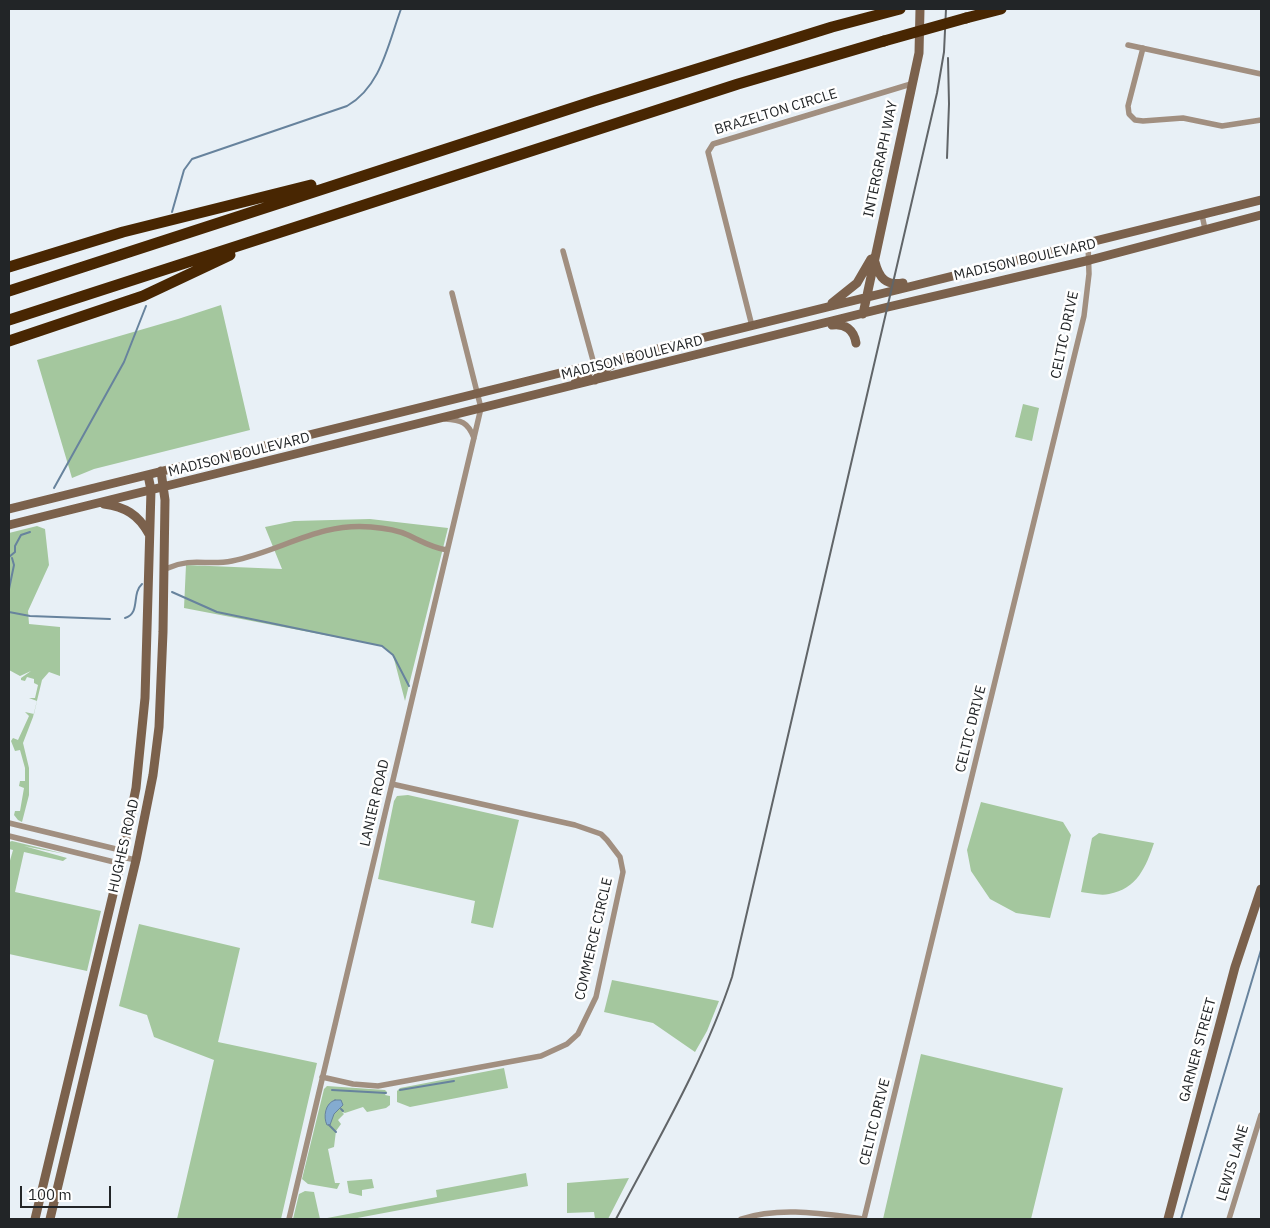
<!DOCTYPE html>
<style>
body{margin:0}
#map{position:relative;width:1270px;height:1228px;overflow:hidden;background:#e8f0f6;font-family:"IBM Plex Sans",sans-serif}
canvas{display:block}
.frame{position:absolute;inset:0;border:10px solid #222527;pointer-events:none}
.scale{position:absolute;left:20px;top:1186px;width:91px;height:22px;box-sizing:border-box;border:2px solid #222527;border-top:0;padding-left:6px;font-size:15px;line-height:18px;white-space:nowrap;color:#222527;-webkit-text-stroke:4px #fff;paint-order:stroke}
</style>
<div id="map">
<canvas width="1270" height="1228"></canvas>
<div class="frame"></div>
<div class="scale">100 m</div>
</div>
<script>
const c = document.querySelector('canvas').getContext('2d');
c.lineJoin = 'round';
function fill(path, color) {
  c.fillStyle = color;
  c.fill(path, 'evenodd');
}
function strokePath(path, color, width, dash) {
  c.strokeStyle = color;
  c.lineWidth = width;
  c.lineCap = dash ? 'butt' : 'round';
  c.setLineDash(dash || []);
  c.stroke(path);
}
function write(font, color, halo, rows, align = 'center') {
  c.font = font + ' "IBM Plex Sans",sans-serif';
  c.lineWidth = 5;
  c.setLineDash([]);
  c.textBaseline = 'middle';
  c.strokeStyle = halo;
  c.fillStyle = color;
  for (const [text, x, y, turn = 0] of rows) {
    c.save();
    c.translate(x, y);
    c.rotate((+turn || 0) * Math.PI / 180);
    c.textAlign = isNaN(turn) ? turn : align;
    if (halo) c.strokeText(text, 0, 0);
    c.fillText(text, 0, 0);
    c.restore();
  }
}
fill(new Path2D(`
 M221 305 250 430 94 469 72 478 37 360 178 319Z
 M1023 404 1039 408 1032 441 1015 437Z
 M370 519 448 528 405 701 393 655 382 646 184 608 186 565 282 569 265 527 294 521Z
 M37 526 45 529 49 565 28 611 29 624 60 627V676L49 672 42 680 33 717 23 743 29 768V795L22 822 18 820 14 815 15 811H20L24 788 19 786 20 781H25V768L20 750 15 751 11 741 13 738 18 740 29 716 25 712 34 714 37 701 29 698H35L38 685 34 683V679L27 677 25 681 21 680V678L31 671 20 676 9 670V533Z
 M408 795 519 820 493 928 471 923 475 901 378 879 394 801 397 796Z
 M981 802 1063 822 1071 835 1050 918 1016 913 990 899 971 871 967 850Z
 M1099 833 1154 843C1146 867 1137 889 1109 894 1101 896 1089 893 1081 892L1092 838Z
 M12 841 65 854 24 846 67 858 63 861 24 852 15 892 101 911 87 971 9 954V864L13 850 9 849V842Z
 M139 924 240 948 218 1042 317 1063 281 1219H177L214 1060 154 1037 147 1015 119 1006Z
 M612 980 719 1001 707 1031 695 1052 653 1023 604 1012Z
 M921 1054 1063 1088 1031 1219H883Z
 M504 1068 508 1088 410 1107 397 1102V1091L400 1088Z
 M327 1086 385 1090 389 1094 387 1092 385 1095 390 1096V1105L386 1108 367 1112 363 1107 345 1113 342 1112 344 1114 338 1120 341 1124 336 1131 334 1147 328 1149 335 1183H340L337 1189 308 1184 302 1179 324 1089Z
 M526 1173 528 1186 352 1219H322L437 1197 436 1190Z
 M629 1178 608 1219H595L594 1212 567 1213V1183Z
 M372 1179 374 1188 362 1190V1196L349 1193 347 1181Z
 M305 1191 314 1192 320 1219H293L299 1194Z`), '#a4c79e');
const water = new Path2D(`
 M335 1100H341L343 1105 334 1114 330 1125H327C323 1117 325 1103 335 1100Z`);
fill(water, '#84abd0');
strokePath(water, '#67839d', 1);
strokePath(new Path2D(`
 M172 212 184 170 192 159 347 106C381 87 388 44 401 9
 M54 488 124 362 146 306
 M9 557 15 552V546L21 535 30 532
 M9 589 14 565 12 558
 M172 592 217 612 382 646 393 655 409 686
 M9 612 30 616 110 619
 M125 618C141 613 131 594 142 584
 M332 1090 386 1093
 M400 1090 454 1081
 M341 1109 343 1111
 M329 1125 336 1132
 M1181 1219 1261 950`), '#67839d', 2);
strokePath(new Path2D(`
 M1128 45 1261 74
 M1143 48 1128 106 1129 114 1135 120 1143 121 1183 118 1222 126 1261 120
 M1202 215 1205 229
 M563 251 594 364
 M752 326 708 152 713 144 911 84
 M445 419C461 420 468 422 474 438
 M168 568C193 557 207 566 232 561 282 551 319 522 371 527 384 528 397 530 408 535 421 541 433 548 447 550
 M9 823 116 849 122 857 136 860
 M9 836 114 862 122 857
 M322 1077 353 1084 378 1086 541 1056 567 1044 578 1034 596 997 623 872 620 857 607 840 601 834 575 825 392 784
 M289 1219 481 408 452 293
 M741 1219C781 1206 824 1214 864 1219
 M864 1219 1084 316 1089 274 1088 243
 M1229 1219 1261 1115`), '#a18f80', 5.5);
strokePath(new Path2D(`
 M875 262C879 278 886 286 903 283
 M832 303 857 283 871 259
 M863 314 919 53 920 9
 M832 325C845 323 854 330 856 343
 M595 380 608 367 618 362
 M575 383 587 375 594 364
 M104 504C125 507 138 514 149 534
 M9 509 1261 200
 M9 525 888 307 1090 260 1261 215
 M35 1219 122 857 136 788 145 698 151 490 148 475
 M50 1219 136 860 153 775 159 727 163 632 165 500 161 471
 M1168 1219 1235 967 1261 889`), '#7b614c', 9);
strokePath(new Path2D(`
 M966 18 1001 9
 M9 267 123 232 311 185
 M9 291 594 101 832 27 900 9
 M9 320 738 84 884 41
 M9 341 143 296 230 255`), '#482602', 11);
strokePath(new Path2D(`
 M947 158 949 104 948 58
 M616 1219C657 1141 704 1062 732 977L937 93 944 52 946 9`), '#616568', 2);
strokePath(new Path2D(`
 M884 41 966 18`), '#482602', 11);
write('14px', '#222527', '#fff', [
 ["BRAZELTON CIRCLE",776,112,-17],
 ["INTERGRAPH WAY",881,159,-78],
 ["MADISON BOULEVARD",1025,260,-13],
 ["CELTIC DRIVE",1065,335,-78],
 ["MADISON BOULEVARD",632,358,-14],
 ["MADISON BOULEVARD",239,455,-14],
 ["CELTIC DRIVE",971,729,-76],
 ["LANIER ROAD",375,803,-77],
 ["HUGHES ROAD",124,846,-77],
 ["COMMERCE CIRCLE",594,939,-77],
 ["GARNER STREET",1198,1050,-75],
 ["CELTIC DRIVE",875,1122,-76],
 ["LEWIS LANE",1233,1163,-73]
]);
</script>
